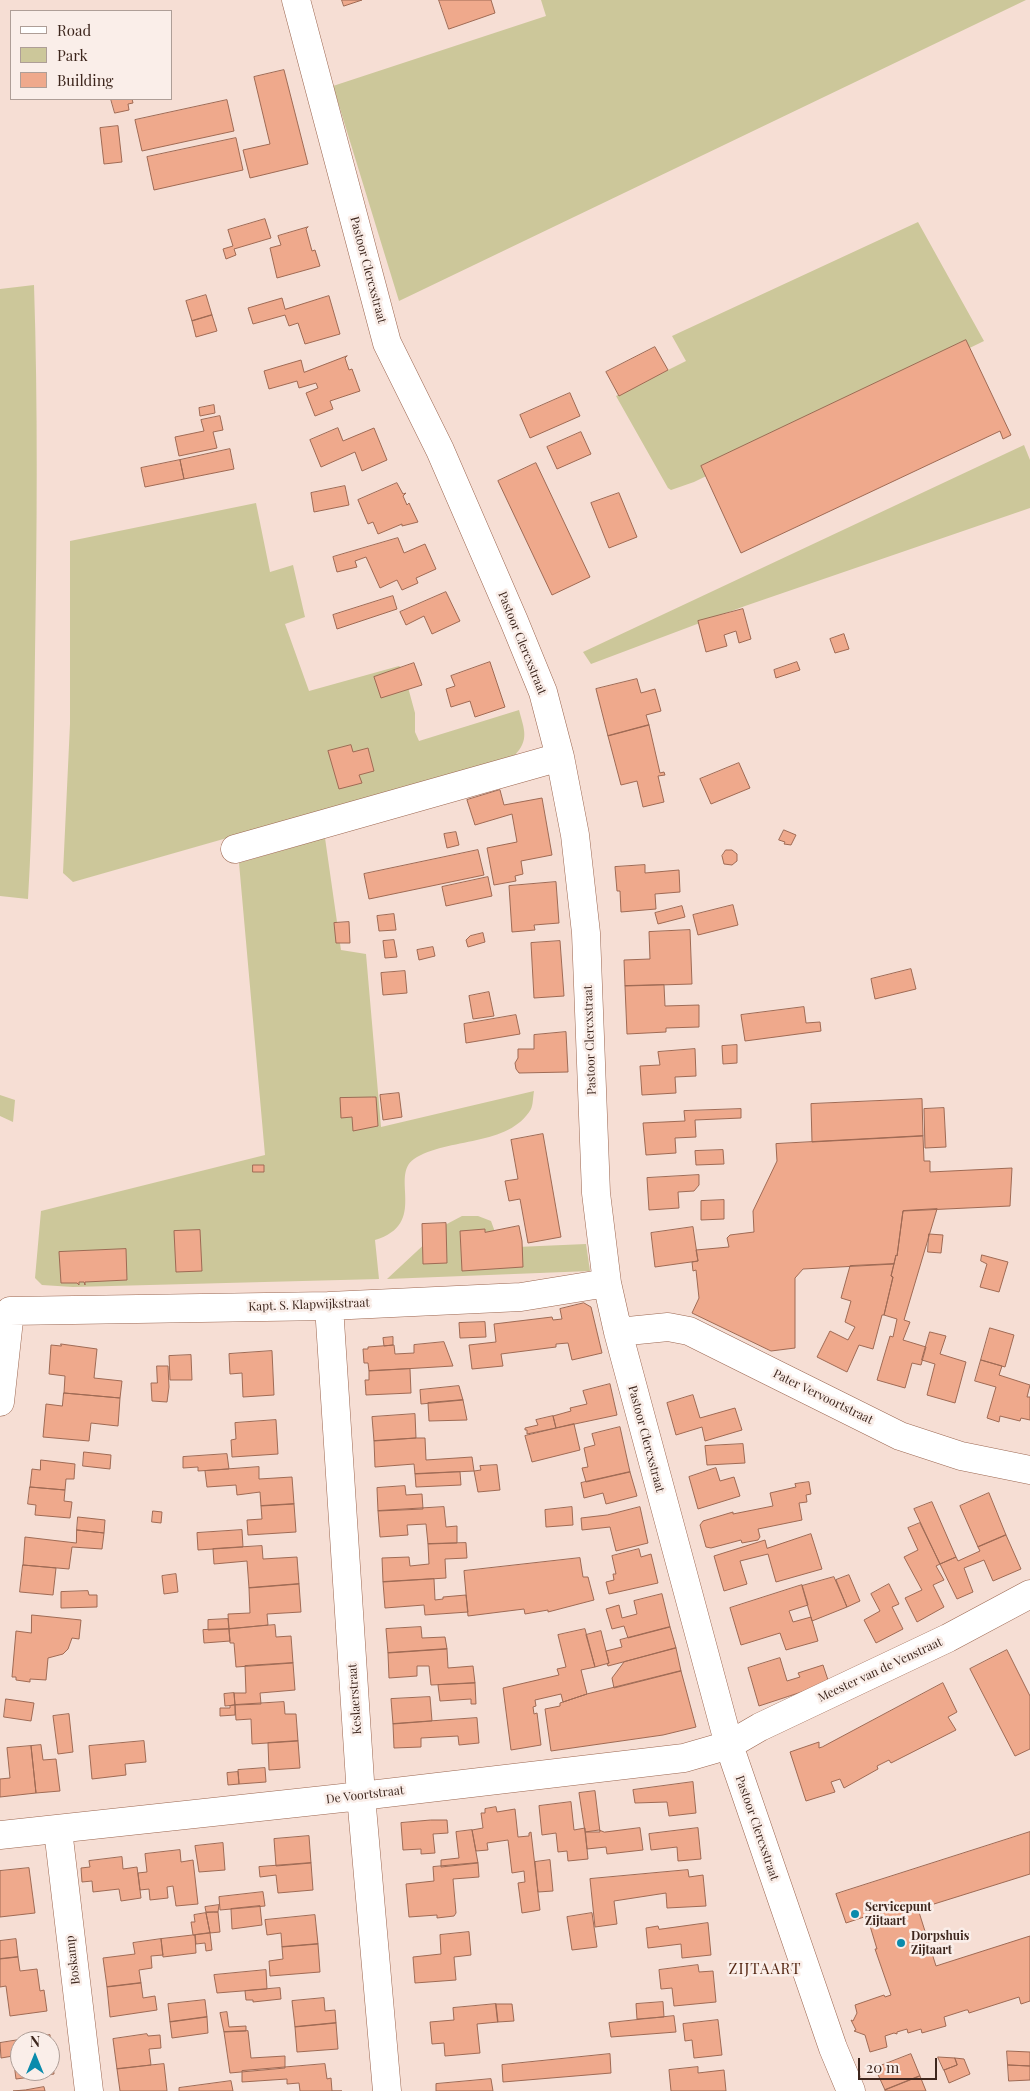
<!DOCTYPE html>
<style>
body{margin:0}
#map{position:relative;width:1030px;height:2091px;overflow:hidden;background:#f6ded4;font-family:"Playfair Display",serif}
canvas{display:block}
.legend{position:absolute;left:10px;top:10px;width:162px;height:90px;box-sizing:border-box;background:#faeee9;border:1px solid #ae9e97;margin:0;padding:6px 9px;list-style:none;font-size:15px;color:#3d261d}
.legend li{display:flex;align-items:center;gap:10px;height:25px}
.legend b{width:25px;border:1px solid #ae9e97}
.north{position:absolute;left:10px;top:2031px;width:50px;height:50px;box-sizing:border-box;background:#faeee9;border:1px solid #ae9e97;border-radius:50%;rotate:0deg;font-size:14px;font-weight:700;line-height:20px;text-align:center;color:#3d261d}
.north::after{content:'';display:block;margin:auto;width:18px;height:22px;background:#0a8bac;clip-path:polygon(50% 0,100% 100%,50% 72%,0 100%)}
.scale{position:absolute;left:858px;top:2058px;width:79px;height:22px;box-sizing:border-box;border:2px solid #3d261d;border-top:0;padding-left:6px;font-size:15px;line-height:18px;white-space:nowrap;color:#3d261d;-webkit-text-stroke:4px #faeee9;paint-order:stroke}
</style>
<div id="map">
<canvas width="1030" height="2091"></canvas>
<ul class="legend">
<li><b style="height:6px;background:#fff"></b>Road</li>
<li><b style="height:14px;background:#ccc79a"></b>Park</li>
<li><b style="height:14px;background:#efa98c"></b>Building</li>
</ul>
<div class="north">N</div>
<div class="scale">20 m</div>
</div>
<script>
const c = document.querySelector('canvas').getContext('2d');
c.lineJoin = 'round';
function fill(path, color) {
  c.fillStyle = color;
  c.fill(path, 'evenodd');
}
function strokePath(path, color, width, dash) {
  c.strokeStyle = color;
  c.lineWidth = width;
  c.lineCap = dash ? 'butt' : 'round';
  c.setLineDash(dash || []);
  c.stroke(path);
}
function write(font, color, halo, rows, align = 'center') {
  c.font = font + ' "Playfair Display",serif';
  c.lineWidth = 5;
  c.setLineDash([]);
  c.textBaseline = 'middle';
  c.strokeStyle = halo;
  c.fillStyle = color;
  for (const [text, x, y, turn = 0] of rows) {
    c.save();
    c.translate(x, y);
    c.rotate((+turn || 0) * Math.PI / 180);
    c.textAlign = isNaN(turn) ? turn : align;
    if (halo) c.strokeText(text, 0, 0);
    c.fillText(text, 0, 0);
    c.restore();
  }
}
fill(new Path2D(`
 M541 0H1026L399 301 333 86 546 16Z
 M918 222 984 341 694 482 671 490 668 488 616 396 686 361 672 336Z
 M34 285C38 408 37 531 35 653 34 735 33 817 28 899L0 896V289Z
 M1024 445 1030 460V508L745 606 591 664 583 652Z
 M256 503 270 572 293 565 305 617 285 624 309 691 399 666 403 669 415 713V732L419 741 519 710C524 729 530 740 514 756L73 882 63 873 70 724V541Z
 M325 838 341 950 366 954 381 1127 534 1091C533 1097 533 1105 531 1109 509 1147 448 1137 414 1159 389 1176 429 1224 375 1240L379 1279 73 1287 42 1285 35 1278 41 1211 265 1155 239 863Z
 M0 1095 15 1100 13 1122 0 1116Z
 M462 1216H478L491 1221 495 1232 517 1247 586 1244 590 1271 387 1279 445 1225Z`), '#ccc79a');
const building = new Path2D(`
 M342 0H362L344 6Z
 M439 0H491L495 13 449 29Z
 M284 70 308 164 250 178 243 150 270 144 254 77Z
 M111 99H132L133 103 128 104 129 110 115 113Z
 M227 100 234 131 142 151 135 120Z
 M118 126 122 162 104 164 100 128Z
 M236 138 243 170 154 190 147 157Z
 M265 219 271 238 234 249 236 255 226 259 223 249 233 246 228 230Z
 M308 227 306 229 312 251 315 250 320 266 277 278 270 248 281 245 278 236Z
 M206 295 212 315 192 321 186 301Z
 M329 296 340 334 305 344 298 323 289 326 285 315 253 324 248 308 282 298 285 309Z
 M212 315 217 331 196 337 192 321Z
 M966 340 1011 435 1003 439 1000 431 741 553 701 466Z
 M655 347 668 370 619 396 606 372Z
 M347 356 345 358 349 370 352 369 360 391 330 401 333 409 315 416 306 393 318 388 316 383 299 388 297 381 269 389 264 371 301 360 304 372Z
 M570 393 580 416 530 438 520 415Z
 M214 405 215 413 200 416 199 408Z
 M220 416 223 430 213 432 217 448 179 456 175 437 204 431 201 420Z
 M338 428 343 441 374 428 387 460 362 471 355 452 321 467 310 440Z
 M581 432 591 454 557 469 547 447Z
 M230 449 234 469 184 479 180 460Z
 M180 460 184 479 145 487 141 468Z
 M536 463 590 577 552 595 498 481Z
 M397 483 403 494 406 493 403 496 407 505 409 503 418 522 402 526V524L378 534 373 522 368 524 358 500Z
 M345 486 349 505 314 512 311 493Z
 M619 493 637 537 609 548 591 503Z
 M398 538 404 553 425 544 436 569 416 578 418 583 402 590 397 580 380 588 366 557 355 561 357 567 337 572 333 557Z
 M446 592 460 621 432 634 424 616 406 625 400 612Z
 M393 596 397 609 337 629 333 615Z
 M743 609 751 639 739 643 736 631 724 635 727 646 706 652 698 621Z
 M844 634 849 649 835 653 830 639Z
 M490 662 505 707 475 717 470 701 451 707 446 689 455 686 451 676Z
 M797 662 800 670 776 678 774 670Z
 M414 663 422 685 381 698 374 677Z
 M637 679 641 693 655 689 661 711 646 715 649 725 608 736 596 689Z
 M649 725 660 773 664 772 665 775 658 776 664 802 643 807 637 781 621 785 608 736Z
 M351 745 353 752 368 748 374 771 359 775 362 783 339 789 328 751Z
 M739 763 750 788 711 804 700 779Z
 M500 790 504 805 542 798 552 855 521 861 523 874 515 876 516 881 494 885 487 848 517 842 512 814 475 825 467 800Z
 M784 830 796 835 791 845 784 844 785 842 779 840Z
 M456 832 459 845 447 848 444 834Z
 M478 850 484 875 369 899 364 874Z
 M726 850H732L737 854V861L732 865 724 864 722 856Z
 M645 865V873L679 870 680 892 655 894 656 909 621 912 620 891H617L615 867Z
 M488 877 492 896 446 906 442 887Z
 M556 882 559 923 534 925 535 930 512 932 509 886Z
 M733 905 738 925 698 935 693 915Z
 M682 906 685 917 658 924 655 913Z
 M394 914 396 930 379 931 377 916Z
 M349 922 350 943H336L334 923Z
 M690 930 692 984 625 986 624 960 650 959 649 932Z
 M483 933 485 942 468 947 466 940 470 936Z
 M394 940 397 957 385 958 383 941Z
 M560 941 564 996 534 998 531 943Z
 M433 947 435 956 419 960 417 950Z
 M911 969 916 989 875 999 871 979Z
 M405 971 407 993 383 995 381 973Z
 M664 985 665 1006 699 1005V1027L666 1028V1032L627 1034 625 986Z
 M489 992 494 1016 473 1019 469 996Z
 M804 1007 806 1023 820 1022 821 1031 745 1041 741 1015Z
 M516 1015 520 1034 466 1043 464 1024Z
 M566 1032 568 1072 519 1073 516 1069 515 1063 518 1058V1049H534V1035Z
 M737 1045V1063L723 1064 722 1046Z
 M695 1049 696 1076 675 1077 676 1093 642 1095 640 1066 660 1065 658 1052Z
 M399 1093 402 1117 383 1120 380 1095Z
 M372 1097H376L378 1126 353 1131 352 1117 341 1118 340 1098Z
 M922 1099 923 1136 812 1142 811 1104Z
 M944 1108 946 1147 925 1148 924 1109Z
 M741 1109V1118L695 1120 696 1137 675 1138 676 1153 646 1155 643 1123 685 1121 684 1111Z
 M543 1134 561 1237 528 1243 520 1199 509 1201 505 1181 518 1179 511 1140Z
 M923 1136 924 1161H930V1172L1012 1168 1010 1206 903 1211 897 1256 896 1255 894 1264 803 1269 795 1278V1348L771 1351 692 1313 699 1298 696 1270 693 1271 692 1262 698 1261 696 1250 729 1247 727 1238 730 1235 754 1232 753 1211 777 1161 776 1144Z
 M723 1150 724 1164 696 1165 695 1151Z
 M253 1165H264V1172H253Z
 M699 1175V1185L694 1191 678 1192 679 1208 649 1210 647 1178Z
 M724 1200V1219L701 1220V1201Z
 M937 1209 904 1320 910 1322 903 1340 926 1347 921 1365 912 1363 905 1388 877 1380 890 1336 893 1337 897 1319 884 1315 893 1277 891 1276 896 1255 897 1256 903 1211Z
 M446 1223 447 1263 423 1264 422 1224Z
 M519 1226 522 1241 523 1267 462 1271 460 1231 485 1229V1232Z
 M693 1227 698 1261 655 1267 651 1233Z
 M200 1230 202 1271 176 1272 174 1231Z
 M929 1234 943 1235 941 1253 928 1252Z
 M126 1249 127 1280 85 1282V1285L84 1282H79V1285L77 1283H61L59 1252Z
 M982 1255 1008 1262 999 1292 980 1287 987 1264 981 1261Z
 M894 1264 891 1276 893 1277 884 1315H882L873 1349 859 1345 847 1372 817 1357 830 1331 848 1340 855 1327 845 1322 851 1301 841 1298 850 1266Z
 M584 1303 591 1307 602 1353 572 1360 568 1343 556 1344V1347L501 1354 503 1366 472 1369 469 1345 496 1342 494 1324 552 1317 553 1320 562 1319 560 1309Z
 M485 1322 486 1337 460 1338 459 1323Z
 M990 1328 1014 1335 1005 1367 981 1360Z
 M930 1332 946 1336 940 1354 966 1362 955 1403 927 1395 935 1364 922 1360Z
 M393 1337V1345L384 1346 383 1338Z
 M444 1342 453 1366 369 1371 368 1363H364L363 1349H368V1347L394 1345 395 1354 414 1353V1345Z
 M61 1344 97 1349 94 1378 122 1381 120 1398 64 1393 65 1376 49 1374 51 1345 61 1346Z
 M272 1351 274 1395 243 1397 242 1373 230 1374 229 1354Z
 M191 1355 192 1380H170L169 1356Z
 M981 1360 1002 1366 999 1375 1030 1385 1027 1397H1030V1420L1021 1418 1020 1421 1000 1416 999 1422 987 1418 996 1387 975 1381Z
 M157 1366H168L169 1387 167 1402 152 1401 151 1383H157Z
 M410 1369 411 1393 366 1395 365 1380H369V1371Z
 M610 1384 617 1415 556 1428 553 1416 571 1411 570 1408 587 1404 583 1391Z
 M459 1386 463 1400 421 1404 420 1390Z
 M64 1393 120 1398 118 1426 91 1423 89 1441 43 1437 46 1404 62 1406Z
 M693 1395 700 1418 735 1408 742 1430 705 1441 702 1427 676 1435 667 1403Z
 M463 1400 467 1420 429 1421 428 1403Z
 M415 1414 416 1438 374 1441 372 1417Z
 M553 1416 556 1428 527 1434V1430H525V1428L538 1425 536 1420Z
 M276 1420 278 1454 232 1457 231 1440 236 1439 235 1423Z
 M574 1424 580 1450 532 1462 525 1436Z
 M620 1427 630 1472 586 1482 582 1468 588 1467 584 1448 595 1445 592 1434Z
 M416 1438H425L426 1460 472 1457 474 1471 415 1474 414 1464 375 1467 374 1441Z
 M743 1444 745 1463 707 1465 705 1446Z
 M84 1452 111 1455 110 1469 83 1466Z
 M227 1454 229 1469 198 1471V1467L183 1468V1457Z
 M41 1460 75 1464 74 1479H66L65 1490 30 1487 32 1469 40 1470Z
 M497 1465 500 1490 478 1492 474 1471 481 1470 480 1466Z
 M259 1467V1479L292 1477 294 1504 261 1506 260 1492 237 1495 236 1485 207 1487 205 1471Z
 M716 1468 720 1481 734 1477 740 1496 698 1509 689 1477Z
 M460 1472 461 1485 416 1487 415 1474Z
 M630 1472 637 1496 606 1504 603 1493 584 1498 581 1483Z
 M809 1482 811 1494 806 1495 807 1502 799 1503 802 1520 758 1529 760 1537 758 1540 742 1543 741 1540 711 1548 706 1547 700 1525 703 1521 733 1512V1514L773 1506 770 1493 796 1487 795 1484Z
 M405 1486 406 1495 422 1494 423 1509 378 1511 377 1488Z
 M30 1487 65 1490 64 1501 72 1502 70 1518 35 1515 36 1505 28 1504Z
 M989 1493 1006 1535 978 1547 960 1506Z
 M932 1502 956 1557 940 1564 914 1509Z
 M294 1504 296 1532 248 1535 247 1520 262 1519 261 1506Z
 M444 1507 446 1527 457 1526V1543L428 1544 426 1524 407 1525 408 1535 380 1537 378 1511Z
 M572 1507 573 1525 546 1527 545 1510Z
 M640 1507 648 1543 616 1551 610 1527 582 1530 581 1518 607 1515Z
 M153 1511 162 1512 161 1523 152 1522Z
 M78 1517 105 1520 104 1533 77 1530Z
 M920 1523 940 1564 936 1566 944 1580 933 1585 944 1607 917 1622 905 1598 922 1590 904 1557 918 1550 908 1528Z
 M77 1530 104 1533 102 1549 72 1547 69 1569 23 1565 25 1537 76 1543Z
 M242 1530 243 1547 198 1550 197 1533Z
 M811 1534 822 1569 776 1582 768 1554 740 1561 747 1584 724 1591 714 1556 765 1540 767 1548Z
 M1006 1535 1021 1569 993 1581 984 1560 964 1568 973 1592 957 1599 940 1564 956 1557 958 1561 980 1551 978 1547Z
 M466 1543 467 1558 445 1559 446 1578 383 1582 382 1558 409 1557 410 1566 429 1564 428 1544Z
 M262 1546 263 1559 297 1557 299 1584 249 1588 247 1561 214 1564 213 1549Z
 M639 1549 641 1557 651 1554 658 1583 609 1594 606 1582 614 1580 613 1574H616L612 1556Z
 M580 1558 583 1577H588L594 1600 548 1612V1610L525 1614 524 1609 468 1616 464 1571Z
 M23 1565 56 1568 53 1595 20 1592Z
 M176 1574 178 1592 164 1594 162 1576Z
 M849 1575 860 1601 847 1607 836 1580Z
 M834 1577 847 1607 812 1621 802 1586Z
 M434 1579 435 1600 443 1599V1597L466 1595 468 1612 425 1615 424 1605 385 1608 383 1582Z
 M299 1584 301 1612 267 1614 268 1625 229 1629 228 1614 250 1613 249 1588Z
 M889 1584 899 1604 892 1607 903 1629 876 1643 864 1620 880 1611 871 1594Z
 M802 1585 808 1605 789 1611 793 1622 811 1617 818 1641 786 1650 780 1633 741 1645 730 1608Z
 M88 1591 89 1595H97V1607L61 1608V1592Z
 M662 1594 670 1627 628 1638 624 1626 612 1629 606 1609 619 1605 622 1618 637 1614 634 1601Z
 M32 1615 81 1620 79 1639 72 1638 68 1649 63 1654 48 1658 46 1680 30 1679V1682L16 1680V1677H12L16 1631 31 1633Z
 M228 1619 229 1629 208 1630V1620Z
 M275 1625 276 1637 291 1636 293 1663 236 1667 234 1643H230L229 1629Z
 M421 1627 422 1638 445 1637 447 1649 388 1653 386 1629Z
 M670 1627 676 1648 608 1666 607 1664 609 1663 606 1651 622 1647 620 1640Z
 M229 1629 230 1641 204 1643 203 1630Z
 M585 1629 595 1667 581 1670 587 1694 563 1702 561 1694 535 1700 536 1706 533 1707 534 1714 537 1713 541 1745 511 1750 503 1688 559 1675 557 1669 566 1667 558 1635Z
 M601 1631 609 1663 595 1667 586 1635Z
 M676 1648 681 1671 614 1688 612 1678 624 1662Z
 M447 1649 448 1668 473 1666 475 1683 431 1685 429 1666H417V1676L389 1678 388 1653Z
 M1007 1650 1030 1696V1749L1015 1756 970 1669Z
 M780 1658 787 1681 800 1677 798 1673 823 1665 829 1683 759 1706 748 1668Z
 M293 1663 295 1690 260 1693 261 1704 235 1705 234 1693H246L245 1666Z
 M681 1671 696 1727 663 1735 551 1751 545 1709 560 1706V1703L587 1694Z
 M475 1683 476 1704H471V1699L440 1701 438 1685Z
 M943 1683 957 1712 948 1717 956 1730 891 1763 889 1760 877 1766 878 1769 844 1788 840 1779 831 1782 835 1792 806 1801 790 1752 819 1742V1748L822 1747Z
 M234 1693 235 1705 225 1706 224 1694Z
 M430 1697 432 1721 393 1724 391 1699Z
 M6 1699 34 1703 31 1721 4 1717Z
 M284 1702 285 1714H296L298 1741 252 1744 251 1719 236 1720 235 1705Z
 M235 1705V1715L220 1716V1708H230V1706Z
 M69 1714 73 1752 58 1754 53 1716Z
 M477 1718 479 1743 459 1745 458 1736 421 1738V1747L394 1748 393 1724Z
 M144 1741 146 1762 125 1764 126 1775 92 1779 89 1746Z
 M298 1741 300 1768 269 1770 268 1743Z
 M41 1745 43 1760 56 1759 60 1791 36 1793 31 1746Z
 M31 1746 36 1793 0 1797V1779L10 1778 7 1748Z
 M265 1768 266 1782 239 1784 238 1770Z
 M238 1772 239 1784 228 1785 227 1773Z
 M693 1782 696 1813 669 1816 667 1802 635 1803 633 1790Z
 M595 1791 600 1832H585L579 1793Z
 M571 1802 574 1830 585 1828 588 1859 568 1861 567 1851 558 1852 556 1833 542 1835 539 1806Z
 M496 1807 497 1812 515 1809 518 1837 529 1836V1833L531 1832 540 1910 522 1913 518 1883 525 1882 524 1871 512 1873 508 1840 487 1843 488 1850 476 1851 472 1830 483 1828 481 1813H485V1809Z
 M431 1820H447L448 1833 433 1834 435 1853 421 1854V1849L403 1850 401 1823Z
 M640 1828 643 1850 607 1854 606 1847 587 1849 585 1832 599 1830 604 1832Z
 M698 1828 701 1859 678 1861 677 1847 651 1850 649 1834Z
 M472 1830 478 1863 441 1867V1860L459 1858 456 1832Z
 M1030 1832V1874L918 1909 936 1966 1030 1936V2001L1021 2004 1019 1997 969 2013 968 2010H966L944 2017 946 2026 922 2033 921 2029 908 2033 907 2029 897 2032V2034L894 2033 885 2036 887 2047 870 2052 865 2035 854 2031 856 2030 851 2020 853 2021 857 2013 855 2005 884 1995 885 1997 891 1995 875 1949H877L867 1916 846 1923 836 1894Z
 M309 1836 311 1863 276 1866 274 1839Z
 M223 1843 225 1870 199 1872 195 1846Z
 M180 1850 181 1862 193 1860 198 1904 176 1906 173 1886 167 1887 168 1898 150 1900 149 1889 140 1890 138 1873 147 1872 145 1854Z
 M122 1857 123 1869 137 1867 141 1898 121 1901 119 1889 93 1892 92 1881 82 1882 81 1868 90 1867 89 1861Z
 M550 1860 553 1891 538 1892 535 1862Z
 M311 1863 313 1890 278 1893 276 1875 260 1877 259 1867Z
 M478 1863 479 1877 453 1879 456 1913 454 1916 437 1918V1915L409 1917 406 1884 434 1881 433 1867Z
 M29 1868 35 1913 0 1917V1871Z
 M688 1870 689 1877 703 1875 706 1906 667 1908 666 1893 614 1901 617 1924 595 1927 590 1879Z
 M263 1892 265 1906 220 1910 219 1897Z
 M219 1905 218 1912H206L205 1907Z
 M260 1906 262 1925 232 1929 231 1909Z
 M214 1912H218L220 1932 210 1933 206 1913Z
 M206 1913 210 1933 193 1935 191 1922H195L194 1915Z
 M592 1913 597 1947 572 1950 567 1917Z
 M315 1915 318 1944 282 1947 281 1933 267 1935 265 1920Z
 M708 1923 711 1955 682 1958 681 1944 648 1948 646 1928 658 1926 659 1929Z
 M469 1932 471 1955 454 1957 456 1980 415 1983 413 1957 441 1954 440 1935Z
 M210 1933 212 1950 206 1951 205 1943 196 1944 195 1935Z
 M193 1935H195L196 1953 163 1957 161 1939Z
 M16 1939 18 1957 0 1959V1941Z
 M161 1939 163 1955 151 1956 152 1968 139 1970 141 1983 107 1987 103 1958 135 1954 133 1943Z
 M318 1944 320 1972 270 1976 269 1961 283 1959 282 1947Z
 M18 1957 20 1971 37 1969 40 1991 44 1990 47 2011 10 2016 6 1986 0 1987V1959Z
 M698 1965 699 1972 713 1971 716 2002 674 2006 672 1988 661 1989 659 1970Z
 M266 1970 267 1989 217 1993 214 1975Z
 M141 1983 143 1998 155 1996 157 2010 110 2017 107 1987Z
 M280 1988 281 1999 253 2002V2000H246L245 1991Z
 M324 1998 325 2011 335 2010 336 2023 295 2027 292 2001Z
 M205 2000 207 2017 170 2022 168 2004Z
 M663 2002 664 2017 637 2019 636 2004Z
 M496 2004 498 2022 477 2024 480 2053 445 2056 444 2043 432 2044 430 2022 454 2020 453 2008Z
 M496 2004H512L514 2021 498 2022Z
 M227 2012 229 2027 246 2026V2031L224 2032 220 2013Z
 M674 2016 676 2032 611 2037 609 2023Z
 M207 2017 208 2033 172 2038 170 2022Z
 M718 2020 722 2055 694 2058 692 2040 685 2041 683 2024Z
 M336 2023 338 2049 297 2052 295 2027Z
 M248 2031 251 2058 285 2056V2068L230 2073 224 2032Z
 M147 2034 148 2036 160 2035 161 2048 149 2049 151 2065 117 2069 113 2039Z
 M50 2035 54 2074 16 2079 13 2056 1 2058 0 2043ZM20 2041H50V2071H20Z
 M1007 2051 1030 2052V2066L1008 2065Z
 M610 2054 611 2073 503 2082 502 2065Z
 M911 2054 920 2076 885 2090 875 2068Z
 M938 2057 955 2058 957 2065 944 2070Z
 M955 2058 964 2059 970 2074 949 2083 944 2070 957 2065Z
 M164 2064 167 2091H120L117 2069Z
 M325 2064 327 2079 331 2078 332 2091H342H300L299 2083 287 2084V2079L242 2082V2071Z
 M1008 2065 1030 2066V2080L1009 2081Z
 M698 2067V2073L724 2070 726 2091H671L669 2070Z
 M920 2076 926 2091H885V2090Z
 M491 2079 493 2091H436V2084Z
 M231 2081 233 2091H179V2088Z
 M44 2087 45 2091H13L25 2090Z`);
fill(building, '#efa98c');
strokePath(building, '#9f6a54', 1);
const minor = new Path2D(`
 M296 0 387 343 440 450 514 621 543 692 560 757 575 835 586 933 596 1193 607 1283 618 1332 729 1745 833 2048 851 2091
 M235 849 560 757
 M329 1306 361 1796 387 2091
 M618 1332 668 1327 689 1331 900 1436 961 1456 1030 1470
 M0 1402 10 1311 329 1306 521 1297 607 1283
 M58 1830 89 2091
 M0 1835 361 1796 684 1758 729 1745 760 1727 948 1638 1030 1594`);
strokePath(minor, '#9b6650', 29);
strokePath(minor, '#fff', 28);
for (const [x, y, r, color] of [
 [855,1914,5,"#0a8bac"],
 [901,1943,5,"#0a8bac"]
]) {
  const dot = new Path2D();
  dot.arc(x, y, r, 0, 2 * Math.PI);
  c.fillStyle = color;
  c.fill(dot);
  strokePath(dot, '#faeee9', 2);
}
write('12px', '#3d261d', '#faeee9', [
 ["Pastoor Clercxstraat",368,270,75],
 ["Pastoor Clercxstraat",522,643,68],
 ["Pastoor Clercxstraat",590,1040,-92],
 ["Kapt. S. Klapwijkstraat",309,1305,-2],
 ["Pater Vervoortstraat",823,1397,26],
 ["Pastoor Clercxstraat",646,1439,75],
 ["Meester van de Venstraat",880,1670,-25],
 ["Keslaerstraat",355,1699,-94],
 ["De Voortstraat",365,1795,-7],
 ["Pastoor Clercxstraat",757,1828,71],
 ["Boskamp",73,1960,-97]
]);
write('bold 12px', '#3d261d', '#faeee9', [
 ["Servicepunt",865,1907],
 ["Zijtaart",865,1921],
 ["Dorpshuis",911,1936],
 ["Zijtaart",911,1950]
], 'left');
c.letterSpacing = '1px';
write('15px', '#522410', '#faeee9', [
 ["ZIJTAART",765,1969]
]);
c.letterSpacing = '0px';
</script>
